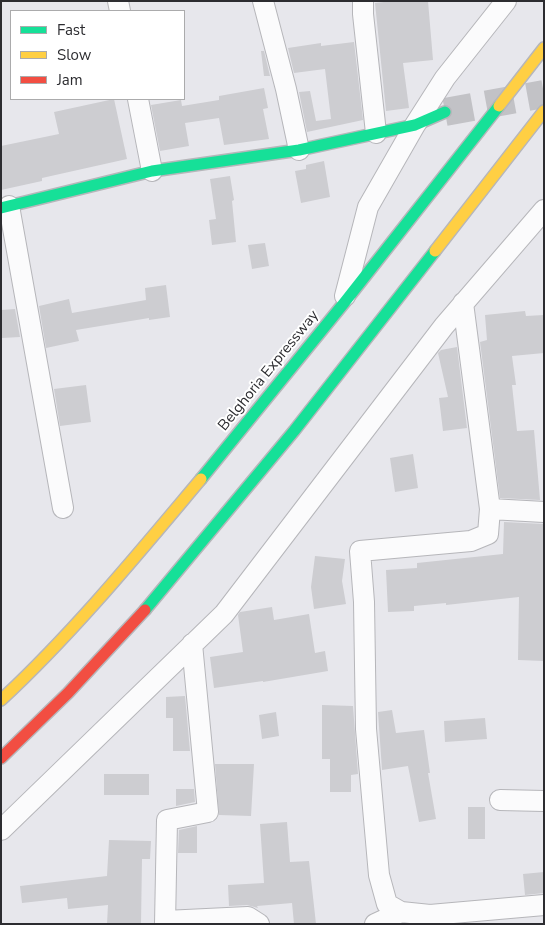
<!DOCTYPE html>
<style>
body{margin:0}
#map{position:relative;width:545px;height:925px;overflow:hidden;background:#e7e7ec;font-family:"Nunito Sans",sans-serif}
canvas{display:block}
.frame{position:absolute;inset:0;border:2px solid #2c2c30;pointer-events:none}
.legend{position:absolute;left:10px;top:10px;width:175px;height:90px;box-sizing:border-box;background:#fff;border:1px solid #ababac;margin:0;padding:6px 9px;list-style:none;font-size:15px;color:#2c2c30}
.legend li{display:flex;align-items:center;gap:10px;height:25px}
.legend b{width:25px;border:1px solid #ababac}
</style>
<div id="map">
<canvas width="545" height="925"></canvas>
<div class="frame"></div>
<ul class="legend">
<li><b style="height:6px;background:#16e098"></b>Fast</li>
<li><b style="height:6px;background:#ffcf43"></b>Slow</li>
<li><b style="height:6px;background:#f24e42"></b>Jam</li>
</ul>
</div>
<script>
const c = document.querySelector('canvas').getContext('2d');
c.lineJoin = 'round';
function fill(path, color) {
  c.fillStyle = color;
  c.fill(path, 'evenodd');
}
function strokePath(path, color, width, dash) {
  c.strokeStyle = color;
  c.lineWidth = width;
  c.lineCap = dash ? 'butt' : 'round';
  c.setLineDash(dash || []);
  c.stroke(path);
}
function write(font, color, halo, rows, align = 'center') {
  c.font = font + ' "Nunito Sans",sans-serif';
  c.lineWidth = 4;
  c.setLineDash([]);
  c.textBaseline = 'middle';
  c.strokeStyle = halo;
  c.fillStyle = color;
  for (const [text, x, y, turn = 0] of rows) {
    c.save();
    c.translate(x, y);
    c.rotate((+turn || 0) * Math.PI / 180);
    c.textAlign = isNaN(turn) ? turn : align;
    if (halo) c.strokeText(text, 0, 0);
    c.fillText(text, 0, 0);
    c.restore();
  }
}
fill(new Path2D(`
 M393 1H428L433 60 403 63 409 108 386 111 375 3Z
 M354 42 363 120 307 132 299 92 310 91 316 121 331 119 325 69 294 73 288 48 321 43V46Z
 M261 51H264L270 76H264Z
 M264 88 268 108 263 109 269 139 224 145 219 118 185 123 189 146 160 151 151 105 181 100 182 106 219 100V96Z
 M114 99 127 159 42 178V181L1 190V146L59 134 54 112Z
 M324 161 330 197 301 203 295 171 306 169V165Z
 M230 176 234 200 232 201 236 242 212 245 209 220 216 219 210 179Z
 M265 243 269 266 252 269 248 245Z
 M166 285 170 317 149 320V318L76 330 79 341 46 348 39 306 69 299 72 313 146 300 145 288Z
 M15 309 20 337 2 338 1 310Z
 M525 311 526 316 544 315V353L512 356 516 385H512L517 431 534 430 540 500 500 498 480 342 487 340 485 315Z
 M457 347 467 428 443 431 439 398 448 397 438 353 441 350Z
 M86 385 91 422 60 426 54 389Z
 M413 454 418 488 395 492 390 458Z
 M504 522 544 524V661L518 660 519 597 446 605V603L414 606V611L388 612 386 570 417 568V563L503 554Z
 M315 556 345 559 342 581 346 604 314 609 311 587Z
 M272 607 274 620 309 614 315 653 325 651 328 671 263 682V681L214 688 210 657 243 652 238 615 240 612Z
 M185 696 190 751H173V718H166V697Z
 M322 705 353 706 358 774 351 775V792H330V759H322Z
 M392 710 396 733 424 730 430 773H428L436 819 419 822 408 766 382 770 378 712Z
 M276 712 279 736 262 739 259 715Z
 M485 718 487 739 445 742 444 721Z
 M215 764H254L251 816 219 815Z
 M104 774H149V795H104Z
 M176 789H194L195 802 176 806Z
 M468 807H485V839H468Z
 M287 822 290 862 309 861 316 924H294L292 903 257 906 258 908 247 905 229 906 228 885 264 883 260 824Z
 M197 826V853H178L179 830Z
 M109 840 151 841 150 859H142L141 924H107L108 905 68 909 67 898 22 903 20 886 107 876Z
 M544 872V893L525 895 523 874Z`), '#cdcdd1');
strokePath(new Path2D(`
 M445 112 544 94`), '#c2c2c6', 28, [28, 14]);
const street = new Path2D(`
 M118 1 120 11
 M263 1 286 89 299 150
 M363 1V14L376 133
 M138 99 152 171
 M9 206 63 508
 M345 296 368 207 415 125 445 78 506 1
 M463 303 490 509 544 512
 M490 509 488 534 471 541 360 551 364 602 366 729 379 875 387 904 401 912 430 915 544 905
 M500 800 544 801
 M1 830 224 614 444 326 544 210
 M165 921 248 917 259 924
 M165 924 167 820 208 812 192 644
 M375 924 401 912`);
const fast = new Path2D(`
 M1 208 152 171 299 150 415 125 445 112
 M201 479 344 303 499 106
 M145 610 294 431 435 251`);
const slow = new Path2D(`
 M499 106 544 48
 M435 251 544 111
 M1 700C74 632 137 555 201 479`);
const jam = new Path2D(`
 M1 758 68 693 145 610`);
strokePath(street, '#b6b6ba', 22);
strokePath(fast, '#b6b6ba', 14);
strokePath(slow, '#b6b6ba', 14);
strokePath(jam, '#b6b6ba', 14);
strokePath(street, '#fbfbfc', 20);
strokePath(fast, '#16e098', 11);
strokePath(slow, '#ffcf43', 11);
strokePath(jam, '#f24e42', 11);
write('15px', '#2c2c30', '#fff', [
 ["Belghoria Expressway",269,371,-51]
]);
</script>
